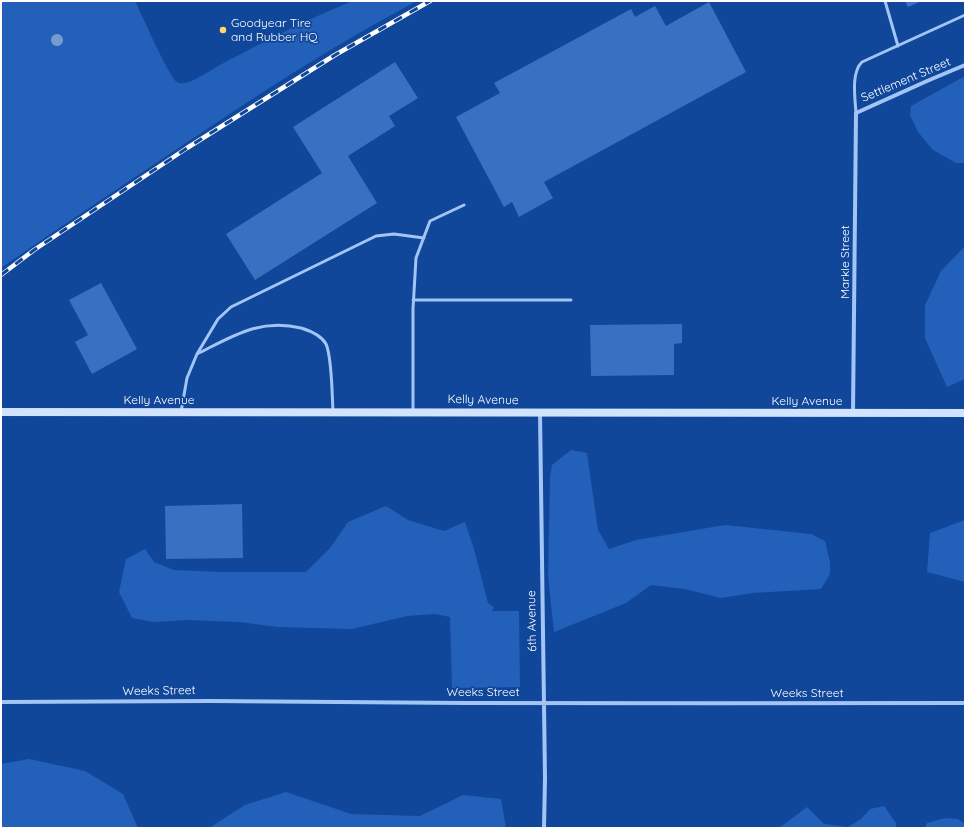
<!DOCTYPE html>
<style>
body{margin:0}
#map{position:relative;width:966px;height:829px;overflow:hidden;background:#10479a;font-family:Quicksand,sans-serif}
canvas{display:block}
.frame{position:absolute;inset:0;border:2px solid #fff;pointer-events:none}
</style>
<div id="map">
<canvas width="966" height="829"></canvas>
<div class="frame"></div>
</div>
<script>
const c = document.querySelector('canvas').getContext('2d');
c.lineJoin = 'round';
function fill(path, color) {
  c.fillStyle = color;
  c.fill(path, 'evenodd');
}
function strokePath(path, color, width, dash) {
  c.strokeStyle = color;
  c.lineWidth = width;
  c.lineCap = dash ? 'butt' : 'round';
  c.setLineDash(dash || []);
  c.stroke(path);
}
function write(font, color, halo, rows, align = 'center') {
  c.font = font + ' Quicksand,sans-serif';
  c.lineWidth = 3.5;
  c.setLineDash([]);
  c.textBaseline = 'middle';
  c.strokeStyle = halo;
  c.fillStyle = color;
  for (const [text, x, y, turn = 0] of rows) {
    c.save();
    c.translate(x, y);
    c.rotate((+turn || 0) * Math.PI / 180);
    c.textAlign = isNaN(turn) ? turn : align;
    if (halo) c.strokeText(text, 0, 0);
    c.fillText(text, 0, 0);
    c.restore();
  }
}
fill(new Path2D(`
 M1 1H135C141 13 169 77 177 82 186 88 209 71 218 66 261 43 304 21 350 2L354 1H417C339 42 265 90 192 139 128 182 64 224 1 268Z
 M965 76V163H956L933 150 918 132 910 115 911 106Z
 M965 246V379L947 387 925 338V305L941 271Z
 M571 450 587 453 598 530 609 549 636 540 725 525 811 534 825 541 830 562V574L821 589 753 593 721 598 685 589 651 585 626 603 554 632 548 576 550 477 552 465Z
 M386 506 408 520 444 531 465 522 474 549 488 603 494 607 492 611H519L520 687 452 688 450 617 435 614 407 616 352 629 277 627 240 622 188 620 153 622 132 618 119 592 126 559 145 549 154 562 174 570 223 572H306L330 548 348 522Z
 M965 520V582L927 572 930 533Z
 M29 759 85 771 123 794 138 828H1V764Z
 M286 792 351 814 420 816 463 795 501 799 506 828H209L245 805Z
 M884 806 896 823V828H779L807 807 824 824 848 827 861 819 870 809Z
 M945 818 958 819 965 824V828H925L927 823Z`), '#2260b9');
fill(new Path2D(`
 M905 1H922L908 7Z
 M709 2 746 72 544 182 553 198 519 217 512 202 504 207 456 117 500 93 494 83 631 9 635 17 655 6 666 26Z
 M395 62 418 98 389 116 395 126 348 156 377 203 255 280 226 234 322 173 293 127Z
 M101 283 137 349 92 374 75 342 88 335 69 300Z
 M682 324V343L674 344V375L591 376 590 325Z
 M242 504 243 558 166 559 165 506Z`), '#3870c2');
strokePath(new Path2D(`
 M885 1 898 46
 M856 113C855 98 851 72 862 62L965 15
 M413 300H571
 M197 354C233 336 260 318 301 328 311 331 321 335 326 344 332 357 332 395 333 411
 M181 412 187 378 197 354 218 319 231 307 376 236 394 234 424 238
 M413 412V309L416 258 430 221 464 205`), '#a2c5f5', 3);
strokePath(new Path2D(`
 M540 413 545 778 544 828
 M853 413 856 113 927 81 965 65
 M1 702C70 702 140 701 209 701 295 701 380 703 466 703 632 703 799 704 965 703`), '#a2c5f5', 4);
strokePath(new Path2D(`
 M1 412 965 413`), '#d2e3fe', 8);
const rail = new Path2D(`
 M1 275 34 250 187 148 335 55 430 1`);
strokePath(rail, '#fff', 4.5);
strokePath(rail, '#10479a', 3, [9]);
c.fillStyle = '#779bd1';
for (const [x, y] of [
 [57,40]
]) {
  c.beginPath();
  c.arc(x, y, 6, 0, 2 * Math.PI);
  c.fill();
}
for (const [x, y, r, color] of [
 [223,30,4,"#ffd866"]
]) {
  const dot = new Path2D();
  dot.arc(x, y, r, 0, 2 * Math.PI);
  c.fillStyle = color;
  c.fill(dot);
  strokePath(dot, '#10479a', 1.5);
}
write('12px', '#fff', '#10479a', [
 ["Goodyear Tire",231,23],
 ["and Rubber HQ",231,37]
], 'left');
write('12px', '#fff', '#10479a', [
 ["Settlement Street",906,80,-23],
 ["Markle Street",845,262,-90],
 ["Kelly Avenue",159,400],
 ["Kelly Avenue",483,400,1],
 ["Kelly Avenue",807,401],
 ["6th Avenue",532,621,-91],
 ["Weeks Street",159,691,-1],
 ["Weeks Street",483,692],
 ["Weeks Street",807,693]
]);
</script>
